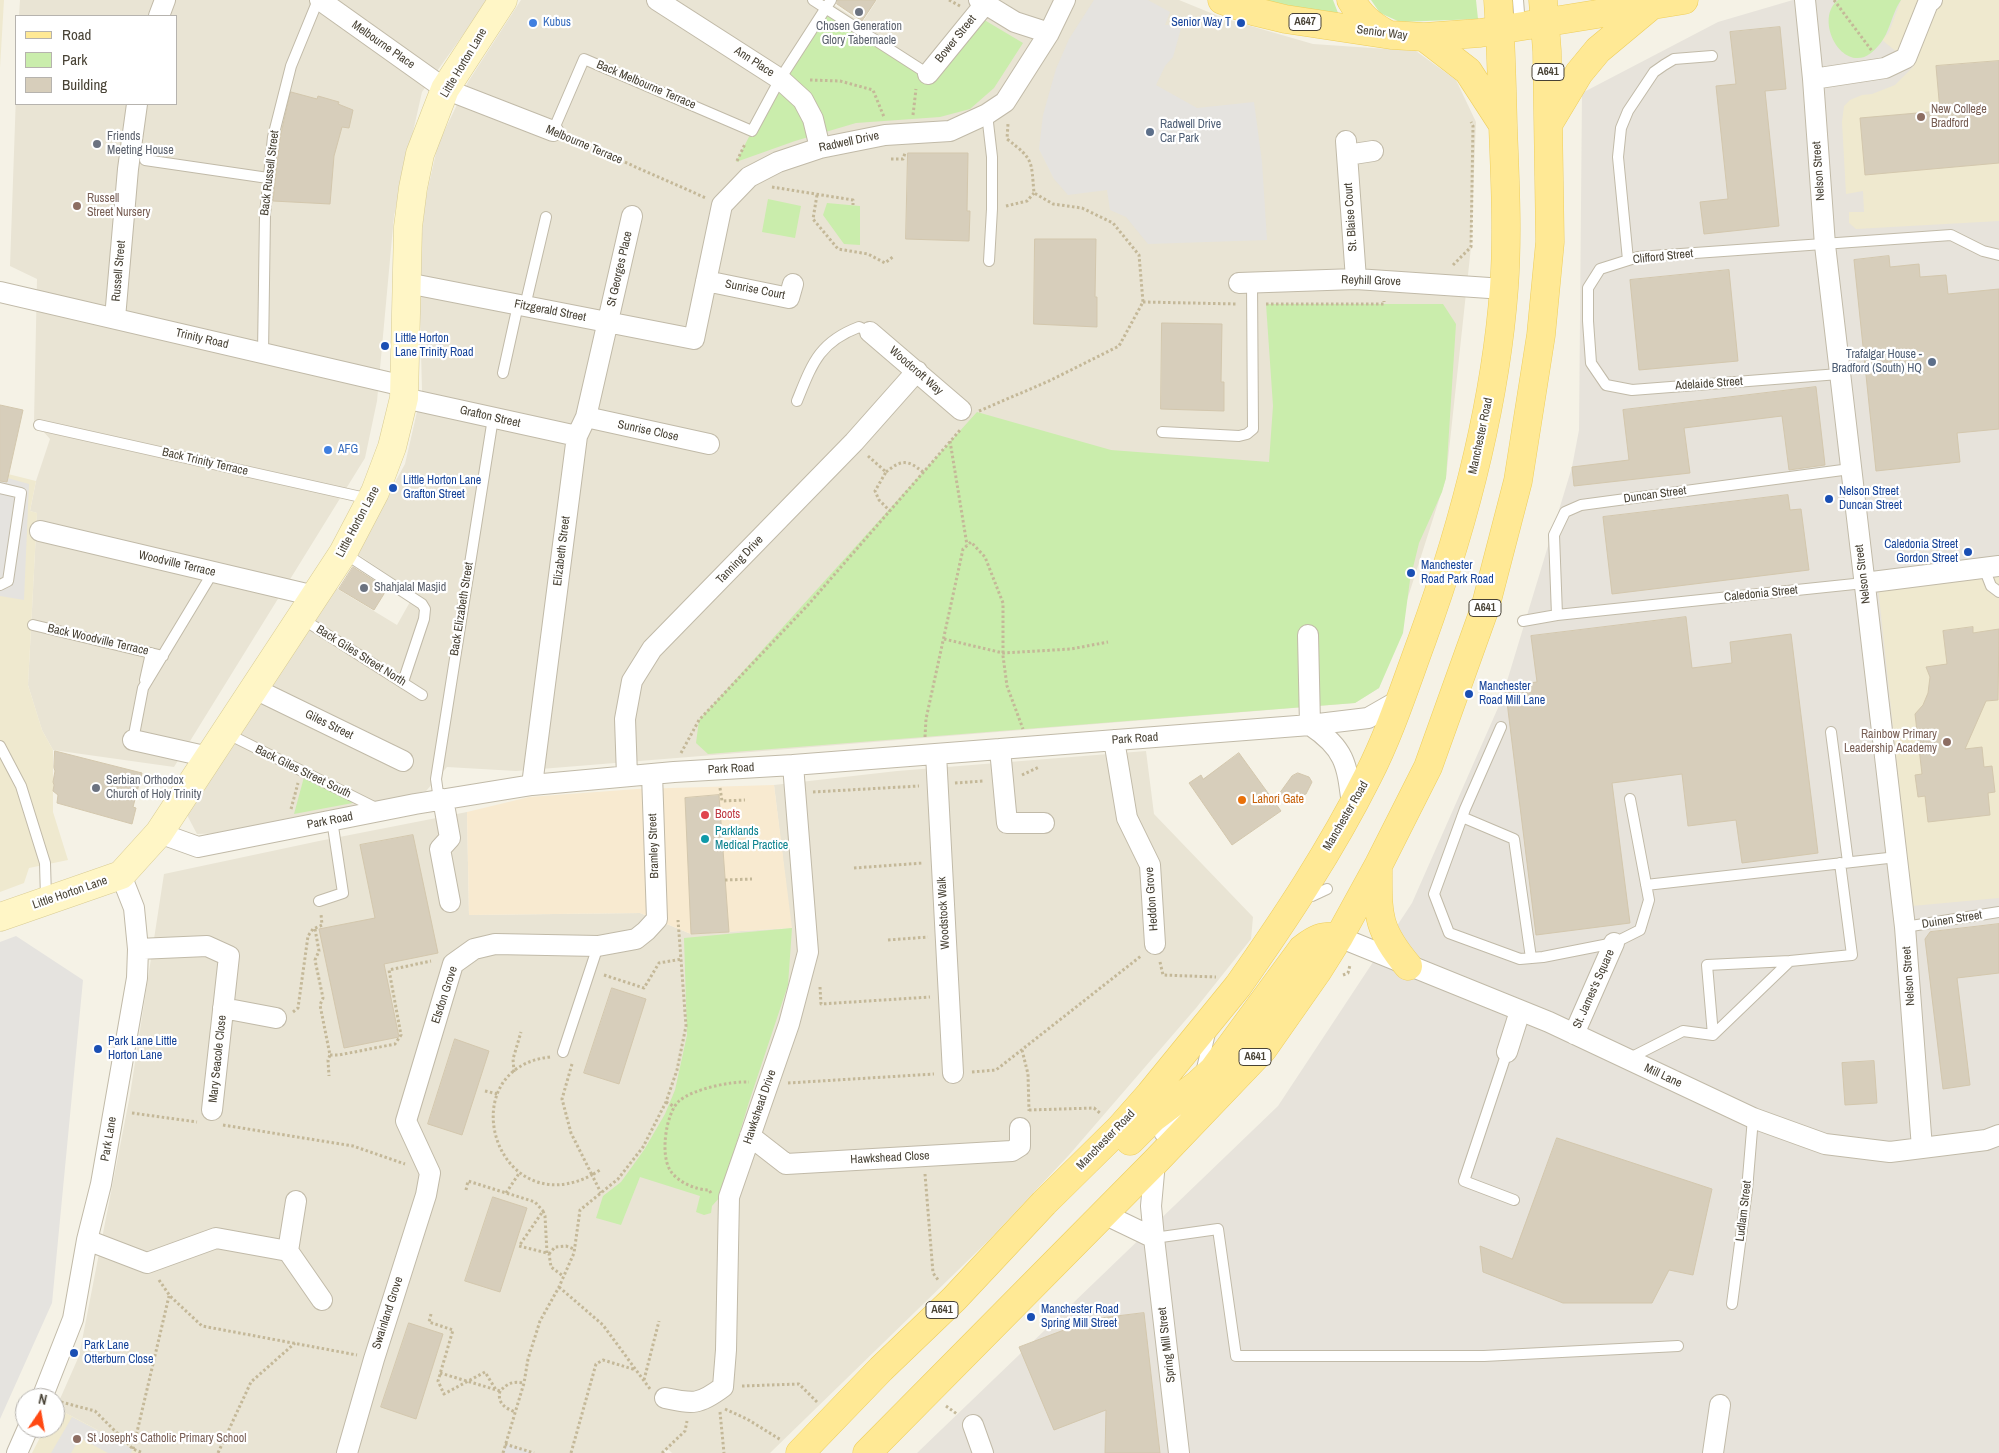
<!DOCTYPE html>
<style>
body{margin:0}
#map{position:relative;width:1999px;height:1453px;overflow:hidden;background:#f5f2e6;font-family:"Archivo Narrow",sans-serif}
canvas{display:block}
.legend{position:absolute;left:15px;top:15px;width:162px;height:90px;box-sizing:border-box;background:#fff;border:1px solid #b6b3ae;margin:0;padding:6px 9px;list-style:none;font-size:15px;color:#484235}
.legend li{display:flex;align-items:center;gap:10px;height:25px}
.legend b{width:25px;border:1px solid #b6b3ae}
.north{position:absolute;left:15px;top:1388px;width:50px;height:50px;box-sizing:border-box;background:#fff;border:1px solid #b6b3ae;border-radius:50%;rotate:12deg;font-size:14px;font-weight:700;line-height:20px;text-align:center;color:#484235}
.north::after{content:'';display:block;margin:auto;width:18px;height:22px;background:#ff4913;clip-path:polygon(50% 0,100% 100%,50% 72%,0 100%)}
</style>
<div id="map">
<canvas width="1999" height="1453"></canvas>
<ul class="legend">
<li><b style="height:6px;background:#ffe995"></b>Road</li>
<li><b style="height:14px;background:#caedac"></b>Park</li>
<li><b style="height:14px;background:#d7cebb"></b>Building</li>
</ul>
<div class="north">N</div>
</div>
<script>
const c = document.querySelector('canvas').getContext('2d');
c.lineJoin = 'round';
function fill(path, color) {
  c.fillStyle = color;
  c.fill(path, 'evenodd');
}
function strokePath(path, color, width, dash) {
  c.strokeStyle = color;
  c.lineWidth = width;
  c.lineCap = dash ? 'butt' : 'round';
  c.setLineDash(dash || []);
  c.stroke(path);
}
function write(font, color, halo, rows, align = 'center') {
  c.font = font + ' "Archivo Narrow",sans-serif';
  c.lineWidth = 4.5;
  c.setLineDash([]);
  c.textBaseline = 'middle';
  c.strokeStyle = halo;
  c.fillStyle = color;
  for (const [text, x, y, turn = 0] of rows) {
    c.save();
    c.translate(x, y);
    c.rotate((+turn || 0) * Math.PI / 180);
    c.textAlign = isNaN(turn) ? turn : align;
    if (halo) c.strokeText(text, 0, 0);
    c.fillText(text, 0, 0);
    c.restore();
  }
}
fill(new Path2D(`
 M20 0H488L422 92 394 216 377 401 365 458 174 767 53 750 42 730 28 685 37 513 30 511 36 481 50 439 34 421 37 279 10 266 16 95V104H176V16H19Z
 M521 0H837L834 5 862 23 877 0H1179L1223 18 1313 44 1416 51 1456 80 1476 122 1471 247 1446 478 1379 688 1355 703 516 771 447 767 426 791 233 833 197 834 187 815 336 588 397 625 415 593 356 553 405 464 422 390 419 276 424 206 438 144 468 82Z
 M1146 751 1154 814 1253 917 1251 939 1196 1008 1069 1155 988 1241 770 1453H672L667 1448 662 1453H534L525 1450 524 1453H141L56 1408 79 1356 130 1095 164 874 319 841 467 812 469 915 640 913 691 934 791 928 774 785 897 771Z`), '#e9e4d4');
fill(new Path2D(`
 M774 785 792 928 691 934 640 913 469 915 467 812 529 797 637 789Z`), '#f8ead0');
fill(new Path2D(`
 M1793 0H1999V1453H917L1278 1106 1412 903 1501 701 1572 467 1579 430 1582 93 1718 22Z`), '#e7e3db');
fill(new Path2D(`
 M0 0H4L0 68Z
 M1901 0H1999V221L1856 229 1849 223V212H1864L1863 191 1846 194 1842 122 1844 106 1850 100 1862 95 1872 94 1895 85 1914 66 1882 40 1889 32Z
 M0 472 36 481 30 511 37 513 28 685 42 730 53 750V812L68 860 29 868 24 883 0 892Z
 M1999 573V898L1912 906 1878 587Z
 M56 1408 138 1451 141 1453H32L45 1428H55Z`), '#efe9cf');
fill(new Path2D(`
 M1258 0H1333L1340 18Z
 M1371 0H1476L1478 19 1400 22 1380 13Z
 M1838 0H1901C1889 18 1891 37 1871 53 1843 75 1813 20 1838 0Z
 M826 9 928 74 976 15 1023 43 994 88 970 109 940 117 856 123 795 141 736 162 752 131Z
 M768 199 801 206 795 238 762 232Z
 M827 203 860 206V245L844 244 823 215Z
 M1266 304H1443L1456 324 1446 478 1442 492 1419 543 1410 580 1403 633 1379 688 1355 703 708 754 696 743 699 720 977 412 1111 450 1269 462 1273 406Z
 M304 777 358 802 294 814Z
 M792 928 788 985 749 1102 720 1197 712 1206 711 1213 704 1215 696 1212 700 1196 640 1177 621 1225 596 1218 603 1196 621 1182 644 1150 665 1114 675 1090 687 1035 684 938Z`), '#caedac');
fill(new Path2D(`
 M1094 0H1148L1170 12 1165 25H1182L1173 57 1165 66 1156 85 1197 108 1254 102 1262 162 1267 240 1148 244 1126 217 1110 210 1107 190 1068 195 1054 179 1039 149 1043 115 1056 69 1069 39Z
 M0 476 29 484 24 600 0 596Z
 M16 936 83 980 52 1303 0 1419V942Z
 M72 1417 133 1449 131 1453H108L80 1438 71 1453H51Z
 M505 1444 534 1453H503Z`), '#e5e3df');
const building = new Path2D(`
 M838 0H876L862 21 837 4Z
 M1780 27 1786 89 1765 91 1779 226 1704 234 1700 202 1728 199 1716 86 1736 84 1730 32Z
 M1999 61V163L1865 175 1860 118 1940 111 1936 66Z
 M291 92 317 99 318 96 339 102 338 104 353 110 349 128 342 127 334 156 330 204 273 201 280 138Z
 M908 153H968L967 211H970L969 241 906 239Z
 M1035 239H1096L1095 297H1097V327L1034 324Z
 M1889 256 1890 267 1919 264 1920 277 1946 275 1948 294 1999 289V429L1957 433 1960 462 1876 471 1854 260Z
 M1729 270 1738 361 1639 370 1630 280Z
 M1162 323 1222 324 1221 382H1224V411L1161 409Z
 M1816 387 1825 465 1789 470 1782 416 1684 428 1690 473 1574 486 1572 467 1629 460 1623 410Z
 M0 405 23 410 7 482 0 481Z
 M1788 495 1790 510 1801 509 1809 570 1612 594 1603 517Z
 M353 567 387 589 374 610 339 589Z
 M1686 617 1692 668 1732 663 1730 642 1791 634 1818 853 1742 863 1736 820 1688 826 1682 774 1612 783 1630 923 1536 935 1505 686 1537 682 1531 636Z
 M1973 627V633L1999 629 1998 700 1986 701 1965 749 1982 747 1984 767 1992 766 1995 792 1988 793 1990 815 1928 822 1925 796 1918 797 1915 775 1922 774 1915 714 1923 705 1928 693 1930 677 1926 667 1947 664 1943 631Z
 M55 751 142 773 133 807 136 808 132 824 57 803 58 795 53 791 54 785 53 782 55 771 54 768Z
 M1239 753 1281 811 1232 845 1189 783 1201 775 1203 779Z
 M1298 773 1309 777 1312 782 1306 794 1299 796 1279 794 1292 776Z
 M719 795 729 932 691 934 685 798Z
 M413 835 438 953 384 964 399 1037 344 1048 319 929 375 918 360 845Z
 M1999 924V973L1957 978 1970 1085 1943 1089 1925 939 1930 932Z
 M612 988 646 999 619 1084 584 1073Z
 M455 1039 489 1051 462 1135 428 1124Z
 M1874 1061 1877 1103 1845 1105 1842 1063Z
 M1557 1138 1712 1189 1693 1275 1669 1270 1652 1303H1563L1483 1272 1480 1246 1512 1259Z
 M493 1197 527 1208 500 1292 465 1281Z
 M1144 1313 1160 1453H1105L1106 1410 1054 1430 1019 1347 1093 1319Z
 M409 1323 443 1334 416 1419 381 1407Z`);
fill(building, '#d7cebb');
strokePath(building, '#d3c7ad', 1);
const lane = new Path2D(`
 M813 0 928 74
 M1518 0 1520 25
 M987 114 992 157V209L989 261
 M553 131 584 59 752 131 780 79 831 0
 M145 160 268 178
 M1628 260 1618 157 1621 128 1628 111 1654 72 1664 65 1674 59 1712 56
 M525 306 546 217
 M263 353 265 214 273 137 291 66 318 0
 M503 373 518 305
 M1839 374 1632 390 1606 385 1591 363 1588 321V288L1600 269 1638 257 1951 235 1983 251 1999 255
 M797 401C812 364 819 342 859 327L870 332
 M39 425 370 499
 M1162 432 1239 436 1247 434 1253 429 1252 282
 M0 488 21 493 8 581 0 585
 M344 553 422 604 425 609 424 619 403 682
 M1984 568 1991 586 1999 592
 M1557 615 1554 535 1565 512 1581 505 1850 469
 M301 618 422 695
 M1523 621 1557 615 1864 583
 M33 625 163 656
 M145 680 151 653
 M1501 727 1465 809 1434 894 1449 933 1520 959 1543 957 1614 943 1640 930 1649 900 1630 799
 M1831 732 1848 862
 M226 733 378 809
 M133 740 143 688 213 572
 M0 746 21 786 45 863 46 898
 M439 800 436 779 493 418
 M1462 817 1514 839 1531 958
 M1646 885 1897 857
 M1303 898 1312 896 1327 889
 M319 901 343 893 332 820
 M1905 927 1999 912
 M1713 1035 1707 965 1790 961
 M563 1052 598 946
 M1507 1052 1464 1181 1514 1200
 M1628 1059 1683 1031 1713 1035 1790 961 1852 955 1840 863
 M1201 1073 1210 1033
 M1160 1135 1173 1122 1186 1106
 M1154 1238 1218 1229 1236 1356H1484L1678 1346
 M1732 1304 1747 1190 1753 1118`);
const street = new Path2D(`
 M320 0 445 89 553 131
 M657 0 780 79 803 100 813 119 820 148
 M979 0 1015 22 1049 33
 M1805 0 1813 79 1825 245 1905 927 1922 1148
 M159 16 165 0
 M928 74 985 4
 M1813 79 1885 68 1906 58 1928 3 1932 0
 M1346 141 1356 279
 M1347 155 1373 151
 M706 281 789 298 793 284
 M407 283 694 339 722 205 749 177 778 162 820 148 885 135 950 131 987 114 1005 102 1049 33 1065 0
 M1239 283 1356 279 1504 289
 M0 292 404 386
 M115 318 128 169 137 104
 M870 332 961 410
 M404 398 577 436
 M586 417 709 444
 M40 531 315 596
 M1864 583 1999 566
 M255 689 403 761
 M133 740 209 757
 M1114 740 1127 818 1150 865 1155 944
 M1000 749 1007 823H1044
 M936 754 953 1073
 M627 776 625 719 632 681 652 649 854 442 917 371
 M532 785 577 436 586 417 632 216
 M443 799 450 838 440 849 450 902
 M1352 805C1347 765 1346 749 1310 725L1368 718 1403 698
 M159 833 198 847 415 804 532 785 674 772 793 765 1310 725 1308 635
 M1339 937 1549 1022 1753 1118 1825 1144 1890 1152 1986 1140 1999 1135
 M138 949 207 946 229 956 212 1110
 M223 1008 276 1018
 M1574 1034 1614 943
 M1507 1052 1520 1011
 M750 1136 786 1164 1012 1151 1020 1146V1128
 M1104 1214 1154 1238 1151 1206 1155 1162
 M1154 1238 1179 1453
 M87 1240 147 1263 216 1238 288 1251 322 1300
 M288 1251 296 1201
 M42 1398 73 1319 87 1240 101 1184 137 978 138 949 134 908 121 875
 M665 1398C694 1404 699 1405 723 1387L726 1350 729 1197 789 1024 808 952 793 765
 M973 1425 983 1453
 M17 1453 28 1428
 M347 1453 374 1359 426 1195 430 1173 406 1121 453 964 474 949 495 944 598 946 636 939 646 931 657 919 652 774
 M1713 1453 1720 1405`);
const secondary = new Path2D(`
 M0 917 121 875 159 833 343 553 375 492 392 447 404 398 408 227 413 188 420 154 445 89 503 0`);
const primary = new Path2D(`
 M1222 0 1256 12 1285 19 1391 35 1424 37 1480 33 1684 0
 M1351 0C1360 16 1371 25 1387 34
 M1424 37 1468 71 1503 125
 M1549 123 1579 73 1598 50 1652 5
 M1378 868C1378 914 1376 928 1408 966
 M1130 1141 1153 1118 1198 1084 1213 1070 1302 949C1315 939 1322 935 1339 937
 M800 1453 881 1369 954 1299 1044 1203 1120 1128 1150 1094 1238 986C1285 919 1331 850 1368 776 1390 733 1405 686 1422 640 1463 527 1495 409 1504 288 1508 234 1505 180 1503 126 1502 84 1501 42 1498 0
 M867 1453 1155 1162 1263 1049 1317 972 1339 937 1378 866 1428 767 1485 608 1518 481 1541 335 1550 242 1547 51 1543 0`);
strokePath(lane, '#c1baa8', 12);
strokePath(street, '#c1baa8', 22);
strokePath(secondary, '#d8cb92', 29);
strokePath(primary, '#eece5b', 29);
strokePath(new Path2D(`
 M949 0 960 6
 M1834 0 1872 51
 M810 80 840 81 873 90 884 117
 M913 115 916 89
 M570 138 706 198
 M891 159H903L905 153
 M737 161 745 144
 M772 187 853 200V205
 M817 195 813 219 838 249 868 254 885 263 894 256
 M1006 206 1027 201 1034 193
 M1453 265 1471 247 1473 126 1471 122
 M1143 302 1237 304
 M1266 304H1384V301
 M979 411 1049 381 1119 346 1143 302 1139 255 1113 223 1082 208 1053 204 1034 193C1031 160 1034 160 1007 139L1008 124
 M950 441 967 545
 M868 456 886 472 875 491 879 500 890 511
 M886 472C901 460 907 459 923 472
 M944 639 1003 653 1071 649 1108 642
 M925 737 926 719 963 549 971 542 985 557 1003 603V656L1007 686 1023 729
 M681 753 699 720 808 605 961 429
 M1022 775 1039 767
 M955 783 984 781
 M720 788 722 801 745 800
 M813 792 919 786
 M291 809 298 783
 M854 868 923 863
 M725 880 752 879
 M315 929 319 951 315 960 323 998 320 1005 330 1055 328 1060 329 1076
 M888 940 928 937
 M1160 962 1163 975 1216 977
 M604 975 644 988 659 963 682 959
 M1343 975 1348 973 1350 965
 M820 987 821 1004 930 997
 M293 1012 298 1008 308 936 313 929 322 925 321 914
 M1022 1050 1028 1074 1029 1111
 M330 1055H339L395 1044 401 1035 389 970 431 961
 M550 1057C449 1068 495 1225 592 1175L601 1193
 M572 1064 562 1099 571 1133 592 1175 600 1170
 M514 1072 513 1059 521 1032
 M972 1072 996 1070 1141 956
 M788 1083 934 1074
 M485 1091 498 1094
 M666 1102 675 1107
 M1029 1110 1094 1108 1101 1114
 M132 1113 197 1122
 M223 1125 353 1146 405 1164
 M925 1174 933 1273 939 1281
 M466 1190 468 1181 535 1202 543 1211
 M506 1193 520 1172
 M711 1193 709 1190C696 1190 677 1182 670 1170 660 1154 666 1113 679 1101 693 1089 731 1081 749 1082
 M547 1253 545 1216 543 1211 519 1246 547 1253 549 1254 551 1267 563 1276
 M549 1254 555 1247 566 1246 574 1249
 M159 1280 170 1296 202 1326 357 1355
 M559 1287 603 1325 650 1389
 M431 1314 429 1322 453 1330 438 1381 444 1394 485 1372 496 1390
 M440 1373 500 1391C508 1383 513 1381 524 1383
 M644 1380 659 1321
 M742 1386 799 1384 818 1403
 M500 1391C497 1403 505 1408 515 1412
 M61 1402 95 1411 133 1449 143 1453
 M946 1406 957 1414
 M725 1409 747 1419 781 1440
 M720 1412 724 1453
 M505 1444 534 1453
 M133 1449 169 1296
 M218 1453 251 1382 295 1343
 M503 1453 524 1383 528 1359 540 1321 559 1287 574 1253 580 1210 618 1179 643 1147 666 1102 677 1070 686 1026 678 920
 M571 1453 596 1364 603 1360 636 1370
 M662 1453 685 1431 687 1421`), '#c4b898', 3, [2.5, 2.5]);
strokePath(lane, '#fff', 10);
strokePath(street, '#fff', 20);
strokePath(secondary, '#fff6c6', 28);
strokePath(primary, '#ffe995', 28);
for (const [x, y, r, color] of [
 [859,12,5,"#6b7280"],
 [533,23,5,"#3f7fe0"],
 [1241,23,5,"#1a4fb4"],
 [1921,117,5,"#8d6e63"],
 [1150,132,5,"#5c6f8a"],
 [97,144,5,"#6b7280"],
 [77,206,5,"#8d6e63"],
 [385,346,5,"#1a4fb4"],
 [1932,362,5,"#5c6f8a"],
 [328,450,5,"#3f7fe0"],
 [393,488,5,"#1a4fb4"],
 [1829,499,5,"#1a4fb4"],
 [1968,552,5,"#1a4fb4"],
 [1411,573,5,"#1a4fb4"],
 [364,588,5,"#6b7280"],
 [1469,694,5,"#1a4fb4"],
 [1947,742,5,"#8d6e63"],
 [96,788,5,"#6b7280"],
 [1242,800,5,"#e8710a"],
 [705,815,5,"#e0444e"],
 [705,839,5,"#0f9aa8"],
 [98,1049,5,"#1a4fb4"],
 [1031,1317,5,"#1a4fb4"],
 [74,1353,5,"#1a4fb4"],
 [77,1439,5,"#8d6e63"]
]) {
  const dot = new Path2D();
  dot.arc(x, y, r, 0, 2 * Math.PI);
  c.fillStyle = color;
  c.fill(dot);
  strokePath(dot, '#fff', 2);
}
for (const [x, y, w] of [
 [1305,22,32],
 [1548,72,32],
 [1485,608,32],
 [1255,1057,32],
 [942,1310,32]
]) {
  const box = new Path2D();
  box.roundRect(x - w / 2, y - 8.5, w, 17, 4);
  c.fillStyle = '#fff';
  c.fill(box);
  strokePath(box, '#484235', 1);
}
write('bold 11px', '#484235', null, [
 ["A647",1305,22],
 ["A641",1548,72],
 ["A641",1485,608],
 ["A641",1255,1057],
 ["A641",942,1310]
]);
write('12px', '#366cbe', '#fff', [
 ["Kubus",543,23],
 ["AFG",338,450]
], 'left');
write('12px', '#164399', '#fff', [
 ["Senior Way T",1231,23,"right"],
 ["Little Horton",395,339],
 ["Lane Trinity Road",395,353],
 ["Little Horton Lane",403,481],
 ["Grafton Street",403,495],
 ["Nelson Street",1839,492],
 ["Duncan Street",1839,506],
 ["Caledonia Street",1958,545,"right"],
 ["Gordon Street",1958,559,"right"],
 ["Manchester",1421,566],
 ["Road Park Road",1421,580],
 ["Manchester",1479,687],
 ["Road Mill Lane",1479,701],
 ["Park Lane Little",108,1042],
 ["Horton Lane",108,1056],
 ["Manchester Road",1041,1310],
 ["Spring Mill Street",1041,1324],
 ["Park Lane",84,1346],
 ["Otterburn Close",84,1360]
], 'left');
write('12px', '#5b616d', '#fff', [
 ["Chosen Generation",859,27,"center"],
 ["Glory Tabernacle",859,41,"center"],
 ["Friends",107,137],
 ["Meeting House",107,151],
 ["Shahjalal Masjid",374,588],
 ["Serbian Orthodox",106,781],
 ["Church of Holy Trinity",106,795]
], 'left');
write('12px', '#484235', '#fff', [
 ["Senior Way",1382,33,7],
 ["Bower Street",956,39,-51],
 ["Melbourne Place",383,45,35],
 ["Ann Place",754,62,33],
 ["Little Horton Lane",464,63,-59],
 ["Back Melbourne Terrace",646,85,23],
 ["Radwell Drive",849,142,-12],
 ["Melbourne Terrace",584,145,23],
 ["Nelson Street",1819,171,-94],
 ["Back Russell Street",270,173,-83],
 ["St. Blaise Court",1351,217,-94],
 ["Clifford Street",1663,257,-6],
 ["St Georges Place",620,269,-77],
 ["Russell Street",119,271,-85],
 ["Reyhill Grove",1371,281,2],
 ["Sunrise Court",755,290,11],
 ["Fitzgerald Street",550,311,11],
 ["Trinity Road",202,339,13],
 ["Woodcroft Way",916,371,41],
 ["Adelaide Street",1709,384,-4],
 ["Grafton Street",490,417,13],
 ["Sunrise Close",648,431,12],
 ["Manchester Road",1481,436,-78],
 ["Back Trinity Terrace",205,462,13],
 ["Duncan Street",1655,495,-8],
 ["Little Horton Lane",358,522,-62],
 ["Elizabeth Street",562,551,-83],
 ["Tanning Drive",740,560,-46],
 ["Woodville Terrace",177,564,13],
 ["Nelson Street",1863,574,-97],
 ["Caledonia Street",1761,594,-6],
 ["Back Elizabeth Street",462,609,-81],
 ["Back Woodville Terrace",98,640,13],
 ["Back Giles Street North",361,656,32],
 ["Giles Street",329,725,26],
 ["Park Road",1135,739,-4],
 ["Park Road",731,769,-3],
 ["Back Giles Street South",303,772,26],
 ["Manchester Road",1346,816,-60],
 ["Park Road",330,821,-11],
 ["Bramley Street",654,846,-92],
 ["Little Horton Lane",70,893,-19],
 ["Heddon Grove",1152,899,-94],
 ["Woodstock Walk",944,913,-93],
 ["Duinen Street",1952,920,-9],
 ["Nelson Street",1909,976,-94],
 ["St. James's Square",1594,989,-66],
 ["Elsdon Grove",445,995,-72],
 ["Mary Seacole Close",218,1059,-84],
 ["Mill Lane",1663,1076,25],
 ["Hawkshead Drive",760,1107,-71],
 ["Park Lane",109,1139,-80],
 ["Manchester Road",1106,1140,-46],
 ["Hawkshead Close",890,1158,-3],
 ["Ludlam Street",1744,1211,-83],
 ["Swainland Grove",388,1313,-72],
 ["Spring Mill Street",1167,1345,-97]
]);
write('12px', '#785e54', '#fff', [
 ["New College",1931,110],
 ["Bradford",1931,124],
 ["Russell",87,199],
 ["Street Nursery",87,213],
 ["Rainbow Primary",1937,735,"right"],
 ["Leadership Academy",1937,749,"right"],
 ["St Joseph's Catholic Primary School",87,1439]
], 'left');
write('12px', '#4e5e75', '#fff', [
 ["Radwell Drive",1160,125],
 ["Car Park",1160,139],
 ["Trafalgar House -",1922,355,"right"],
 ["Bradford (South) HQ",1922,369,"right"]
], 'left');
write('12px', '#c56008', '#fff', [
 ["Lahori Gate",1252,800]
], 'left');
write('12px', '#be3a42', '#fff', [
 ["Boots",715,815]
], 'left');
write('12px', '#0d838f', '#fff', [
 ["Parklands",715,832],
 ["Medical Practice",715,846]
], 'left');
</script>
